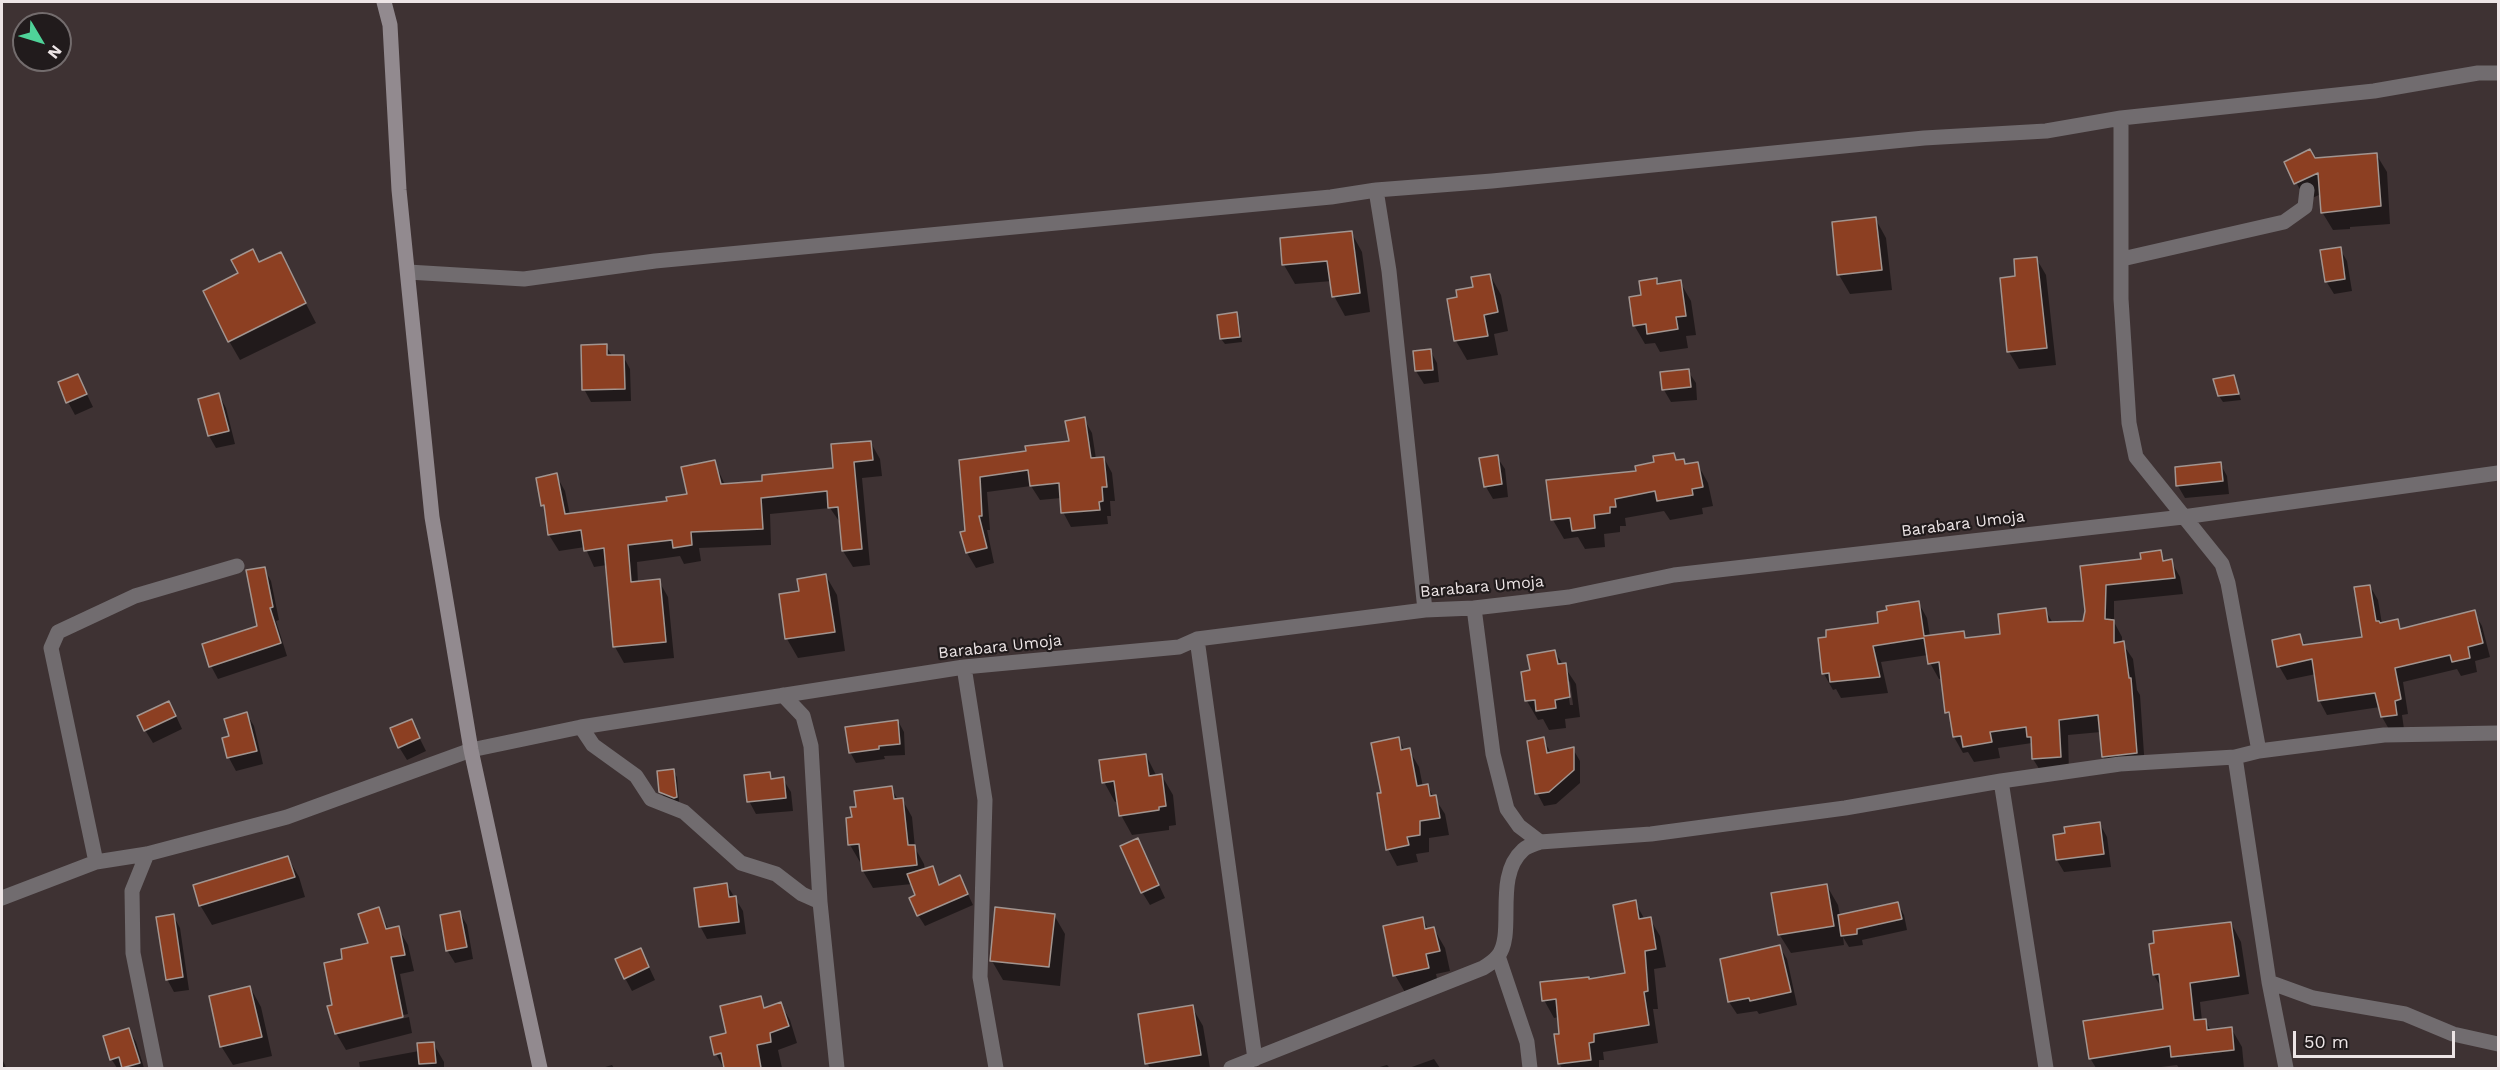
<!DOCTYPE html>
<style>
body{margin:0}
#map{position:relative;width:2500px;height:1070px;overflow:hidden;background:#3e3233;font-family:"Work Sans",sans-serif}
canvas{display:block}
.frame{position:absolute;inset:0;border:3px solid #ede5e6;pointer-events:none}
.north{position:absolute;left:12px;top:12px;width:60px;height:60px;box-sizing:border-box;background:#211b1c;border:2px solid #736c6d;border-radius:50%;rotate:128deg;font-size:16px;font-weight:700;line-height:24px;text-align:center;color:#ede5e6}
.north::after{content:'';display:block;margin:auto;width:21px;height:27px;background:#4fd399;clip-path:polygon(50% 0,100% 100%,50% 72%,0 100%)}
.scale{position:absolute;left:2293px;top:1031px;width:162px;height:27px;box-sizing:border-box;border:3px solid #ede5e6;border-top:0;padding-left:8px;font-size:18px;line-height:21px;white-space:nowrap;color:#ede5e6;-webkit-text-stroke:4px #211b1c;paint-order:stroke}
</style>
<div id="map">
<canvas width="2500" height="1070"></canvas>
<div class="frame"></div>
<div class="north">N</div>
<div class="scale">50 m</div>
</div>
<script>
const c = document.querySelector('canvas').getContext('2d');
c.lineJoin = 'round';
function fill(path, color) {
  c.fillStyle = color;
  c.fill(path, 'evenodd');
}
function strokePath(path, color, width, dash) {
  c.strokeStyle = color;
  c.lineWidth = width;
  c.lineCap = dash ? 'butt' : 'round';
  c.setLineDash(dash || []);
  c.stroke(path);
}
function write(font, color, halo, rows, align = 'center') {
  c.font = font + ' "Work Sans",sans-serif';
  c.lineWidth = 4.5;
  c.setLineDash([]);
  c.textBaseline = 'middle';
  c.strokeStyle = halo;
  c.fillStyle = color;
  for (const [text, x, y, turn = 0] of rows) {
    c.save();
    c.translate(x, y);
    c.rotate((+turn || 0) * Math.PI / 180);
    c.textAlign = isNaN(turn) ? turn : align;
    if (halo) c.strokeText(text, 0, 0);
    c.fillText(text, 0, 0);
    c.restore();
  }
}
fill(new Path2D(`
 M2376 154 2387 172 2390 224 2350 227V229L2333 230 2322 212 2321 194 2306 201 2286 163Z
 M1875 218 1886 238 1892 290 1850 294 1839 275Z
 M1351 232 1362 252 1370 312 1345 316 1334 296 1332 281 1295 284 1284 265Z
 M2340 249 2347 261 2352 291 2334 294 2326 281Z
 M280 254 316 323 240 360 229 341Z
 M2036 258 2046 275 2056 365 2019 369 2009 352Z
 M1490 275 1501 295 1508 331 1494 334 1498 355 1467 360 1456 341 1449 300 1459 298Z
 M1656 280 1659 285 1680 282 1691 301 1696 335 1686 336 1688 348 1660 352 1655 343 1645 344 1634 325 1642 296Z
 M1236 314 1239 320 1242 342 1225 344 1221 339Z
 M606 346 613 357 623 356 630 369 631 401 591 402 584 389Z
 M1430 350 1437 363 1439 382 1424 384 1416 371Z
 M1688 371 1696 383 1697 400 1671 402 1664 390Z
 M78 376 93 407 75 415 68 402Z
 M2233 377 2241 400 2223 402 2219 396Z
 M219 395 226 408 235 444 216 448 209 436Z
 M1084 419 1092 433 1096 459 1104 458 1112 473 1115 501H1110L1111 516H1107L1108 524 1071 527 1063 512 1061 498 1040 500 1031 486 987 492 990 530H987L994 563 976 568 967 553 962 533 966 532 961 461 1028 452 1071 443Z
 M871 443 880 459 882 476 862 478 870 565 853 567 843 551 841 524 830 508 770 514 771 545 699 548 701 561 684 564 680 556 637 562 638 583 659 581 668 597 674 658 624 663 615 647 607 565 594 567 585 547 559 551 549 535 546 510 543 505 556 475 565 491 570 515 669 503 689 496 714 461 725 485 764 483 834 470Z
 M1674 455 1677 461 1686 466 1697 463 1708 483 1713 506 1702 508 1703 514 1670 520 1664 511 1625 518 1626 526H1620V532L1604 534 1605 547 1585 549 1578 537 1564 539 1553 520 1638 472Z
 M1497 457 1505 469 1508 497 1493 499 1486 487Z
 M2220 463 2227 476 2229 494 2185 498 2178 486Z
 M2160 551 2166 562 2171 561 2180 577 2183 594 2114 601V622L2122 637V643L2133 659 2137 690 2140 695 2145 769 2112 772 2103 756 2101 732 2068 735 2069 773 2043 775 2033 759 2032 743 1998 748 2000 758 1974 762 1968 752 1963 753 1954 737 1952 721 1947 712 1943 679H1939L1930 663 1928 655 1881 662 1888 693 1841 698 1836 689 1833 690 1824 674 1820 639 1880 625 1918 602 1927 618 1930 636 1963 632 1967 640 2002 635 2045 610 2053 623H2084L2086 611 2082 567 2142 561Z
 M264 568 271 581 279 620 276 621 287 656 218 679 211 666 259 627Z
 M826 576 837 595 845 651 798 658 787 639 781 596 801 593Z
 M2370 586 2378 600 2382 624 2397 621 2402 630 2474 612 2482 626 2490 657 2475 661 2477 672 2461 676 2457 669 2403 682 2408 714 2402 715 2404 729 2390 731 2382 717 2380 707 2327 715 2319 700 2316 674 2287 680 2279 666 2300 636 2306 646 2364 639Z
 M1554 651 1576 684 1580 717 1565 719 1566 728 1549 730 1543 719 1538 720 1527 701ZM1566 678 1570 682 1573 705H1570Z
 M246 713 254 726 263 764 236 771 229 758 224 739 231 737Z
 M176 716 182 729 153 743 145 730Z
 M411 721 426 751 407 760 399 747Z
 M898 721 904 732 905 755 884 756 885 759 856 763 850 752Z
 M1398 739 1405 751 1409 750 1419 767 1423 787 1427 786 1445 814 1449 835 1429 838V852L1416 854 1418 862 1397 866 1388 849 1382 794Z
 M1543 739 1551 753 1573 749 1580 761V783L1556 804 1544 806 1537 793Z
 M1146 755 1157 777 1162 776 1173 795 1176 825 1169 826V830L1132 835 1121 815 1119 801 1115 802 1104 782Z
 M673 771 677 777 679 802 664 797 660 791Z
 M770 774 773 780 783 779 791 792 793 811 756 814 749 801Z
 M891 788 898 800 902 799 912 817 915 848 924 864 925 870 932 868 941 886 960 877 973 905 925 926 918 915 916 896 912 884 873 888 863 871 862 862H860L850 845 847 819 853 818 858 808Z
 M2100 824 2107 837 2111 867 2064 872 2057 860Z
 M1138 840 1165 898 1150 905 1142 892Z
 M288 858 299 877 305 897 212 925 200 905Z
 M727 885 743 911 746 934 707 939 700 926Z
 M1827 886 1838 905 1840 916 1898 904 1904 915 1907 930 1862 940 1863 945 1849 947 1843 937 1844 945 1791 953 1779 934Z
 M1635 902 1645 920 1650 919 1660 936 1666 967 1654 969 1658 1009H1653L1658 1043 1603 1052 1604 1060H1599V1068H1562L1559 1063 1561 1035 1559 1017 1554 1018 1544 1000 1589 980 1626 974Z
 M378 909 389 930 398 928 408 945 414 971 400 974 408 1014 339 1031V1034L409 1017 412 1033 346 1050 336 1033 334 1006 344 960 370 944Z
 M460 913 467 925 473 959 455 963 447 950Z
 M173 915 180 928 189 990 174 992 167 979Z
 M1054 915 1065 934 1060 986 1003 980 992 961Z
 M1422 919 1429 930 1434 929 1445 948 1450 971 1436 974 1439 987 1406 994 1395 975Z
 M2231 923 2241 942 2249 994 2200 1002 2202 1021 2205 1020 2211 1031 2231 1028 2242 1047 2244 1068H2179L2177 1065 2153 1068H2096L2090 1058 2165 1010 2162 989 2154 975Z
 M1779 946 1787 959 1797 1005 1759 1014 1757 1011 1737 1014 1729 1002Z
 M641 950 655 980 632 991 625 978Z
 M250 987 261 1007 272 1056 233 1065 221 1046Z
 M760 998 766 1008 780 1003 790 1020 797 1043 778 1050 782 1068H724L716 1054Z
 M1192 1007 1203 1026 1210 1068H1150L1147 1063Z
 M129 1030 136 1042 144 1068H117L112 1060 105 1037Z
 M433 1043 444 1062V1068H360L359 1062 419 1051Z
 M2 1059 5 1065 6 1068H2Z
 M1434 1059 1440 1068H1409Z
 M612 1065 614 1068H602Z
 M1387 1065 1390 1068H1376Z`), '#0007');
const building = new Path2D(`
 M2310 149 2315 158 2377 153 2381 206 2321 213 2318 173 2294 184 2284 162Z
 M1876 217 1882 270 1837 275 1832 222Z
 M1352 231 1360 293 1332 297 1327 261 1282 265 1280 238Z
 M2341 247 2345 279 2325 282 2320 250Z
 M253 249 259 262 281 252 306 303 228 342 203 291 238 273 231 260Z
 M2037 257 2047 348 2007 352 2000 278 2015 276 2014 259Z
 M1490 274 1498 312 1484 315 1488 336 1454 341 1447 299 1457 297 1456 290 1473 287 1471 277Z
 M1657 278V284L1681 280 1686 316 1676 317 1678 329 1647 334 1646 324 1633 326 1629 297 1641 295 1639 281Z
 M1237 312 1240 337 1220 339 1217 315Z
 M607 344V355H624L625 389 582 390 581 345Z
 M1431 349 1433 370 1415 371 1413 351Z
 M1689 369 1691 387 1662 390 1660 372Z
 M78 374 87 394 66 403 58 382Z
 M2234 375 2239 394 2218 396 2213 379Z
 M219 393 229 431 208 436 198 399Z
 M1085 417 1091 458 1104 457 1107 487H1102L1103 501 1099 502 1100 510 1061 513 1059 483 1030 486 1028 470 980 477 982 516H979L987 548 966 553 960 532 965 531 959 460 1026 451 1025 446 1069 441 1065 421Z
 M871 441 873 460 854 462 862 549 842 551 838 507 828 508 827 491 761 498 763 529 691 532 692 545 673 548 672 540 628 545 631 582 660 579 666 642 613 647 604 548 584 551 581 530 548 535 544 505 541 506 536 478 557 473 565 514 667 501 666 497 687 494 681 467 715 460 721 484 762 481V475L833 468 831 444Z
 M1674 453 1676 460 1684 459 1685 464 1698 462 1703 487 1692 489 1693 495 1657 501 1655 491 1615 499 1616 507H1610V513L1594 515 1595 528 1572 531 1570 518 1551 520 1546 480 1636 471 1635 466 1654 462 1653 456Z
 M1498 455 1502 484 1484 487 1479 458Z
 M2221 462 2223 481 2176 486 2175 467Z
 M2161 550 2163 561 2172 559 2175 578 2106 585 2105 619 2114 620V643L2124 641 2129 678H2131L2137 753 2102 757 2098 715 2059 720 2061 757 2032 759 2031 737H2027L2026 727 1990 732 1992 742 1963 747 1961 736 1953 737 1949 712 1945 713 1939 662 1928 664 1924 638 1873 646 1880 677 1830 682 1829 673 1822 674 1818 638 1826 637V630L1878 623 1877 612 1887 610 1886 606 1919 601 1924 636 1964 631 1965 638 2000 634 1998 614 2046 608 2048 622 2083 621 2085 611 2080 566 2141 559 2140 553Z
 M265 567 273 607 270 608 281 643 209 667 202 644 257 626 246 570Z
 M826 574 835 632 785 639 779 594 799 591 797 579Z
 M2370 585 2376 621H2379L2380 623 2398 619 2400 629 2475 610 2483 643 2468 647 2470 658 2452 662 2450 655 2395 668 2401 699 2395 701 2397 715 2381 717 2375 693 2318 701 2312 659 2277 667 2272 640 2300 634 2303 645 2362 637 2354 587Z
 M1555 650 1558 664 1566 663 1570 697 1555 700 1556 708 1536 711 1535 700 1525 701 1521 672 1530 670 1527 655Z
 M169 701 176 716 144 731 137 716Z
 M247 712 257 751 227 758 222 738 229 736 224 719Z
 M412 719 420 738 398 748 390 728Z
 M898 720 900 744 879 746V749L849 753 845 727Z
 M1399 737 1401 750 1410 748 1417 786 1428 784 1430 796 1436 795 1440 818 1420 821V835L1407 837 1409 845 1386 850 1377 793H1381L1371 743Z
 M1544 737 1547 753 1574 747V770L1549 792 1535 794 1527 741Z
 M1146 754 1149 776 1162 774 1166 806 1159 807V810L1119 816 1114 781 1102 783 1099 760Z
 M674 769 677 797 674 798 659 792 657 771Z
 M770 772 771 779 784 777 786 798 747 802 744 775Z
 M892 786 894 799 903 798 908 845H915L917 865 862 871 859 844 848 845 846 818 852 817 850 807H856L854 791Z
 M2100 822 2104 854 2056 860 2053 835 2065 833 2064 827Z
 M1138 838 1159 885 1141 893 1120 846Z
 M288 856 295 877 199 906 193 885Z
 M933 866 939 885 960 875 968 894 917 916 909 898 915 895 907 874Z
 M727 883 729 897 736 896 739 922 699 927 694 888Z
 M1827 884 1834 926 1778 935 1771 893Z
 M1636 900 1639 919 1651 917 1656 949 1645 951 1648 991 1644 992 1649 1025 1594 1034V1042L1589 1043 1591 1060 1558 1064 1554 1034H1559L1556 999 1542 1001 1540 982 1589 977V979L1625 973 1613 905Z
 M1898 902 1902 919 1857 929V934L1841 936 1838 915Z
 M379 907 386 929 399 926 405 955 391 957 403 1017 335 1034 327 1006 332 1005 324 963 342 959 341 949 368 943 358 914Z
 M995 907 1055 914 1049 967 990 961Z
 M460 911 467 947 446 951 440 915Z
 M174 914 183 977 166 980 156 917Z
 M1423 917 1425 929 1434 927 1440 951 1426 954 1429 968 1393 976 1383 926Z
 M2231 922 2239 976 2190 983 2194 1020 2206 1019 2207 1030 2232 1027 2234 1050 2171 1057 2170 1046 2089 1059 2083 1021 2163 1009 2159 974 2153 975 2149 944 2154 943 2153 931Z
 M1780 945 1791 992 1750 1001 1749 998 1728 1002 1720 959Z
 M641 948 649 967 624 979 615 959Z
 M250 986 262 1037 220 1047 209 996Z
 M761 996 764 1008 781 1002 789 1026 770 1033 771 1042 757 1045 761 1068H724L721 1053 714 1055 710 1037 726 1033 720 1006Z
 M1193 1005 1201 1055 1145 1064 1138 1014Z
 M129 1028 140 1063 122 1068 119 1057 110 1060 103 1036Z
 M434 1042 436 1063 419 1064 417 1043Z`);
fill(building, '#8c3f22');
strokePath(building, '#a29590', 1.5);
strokePath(new Path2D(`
 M2121 118V299L2129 423 2136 457 2222 564 2228 583 2259 751
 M1376 190 1389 271 1425 610
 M2122 259 2284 222 2305 207 2307 190
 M408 272 524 279 655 261 1331 197 1376 190 1492 181 1924 138 2046 131 2121 118 2374 91 2478 73H2498
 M1474 608 1493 754 1507 809 1519 826 1540 842
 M1197 639 1255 1059
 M964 667 985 800 980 977 996 1068
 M783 695 803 716 811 746 820 902 837 1068
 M581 727 593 745 636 776 651 799 684 812 741 863 776 874 802 894 820 902
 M2235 757 2269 982 2286 1068
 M2001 781 2046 1068
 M147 854 132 891 133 953 156 1068
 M96 862 51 648 58 632 135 596 237 566
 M2 898 96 862 147 854 287 817 471 750 581 727 964 667 1179 647 1197 639 1425 610 1474 608 1569 597 1674 575 2183 517 2498 473
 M1498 956 1527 1042 1530 1068
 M2269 982 2313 998 2405 1014 2453 1034 2498 1044
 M1231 1068 1483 968C1488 965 1494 961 1498 956 1516 933 1493 877 1523 850 1527 846 1535 844 1540 842L1651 834 1845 808 2001 781 2120 764 2235 757 2259 751 2384 735 2498 733`), '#716c6f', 15);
strokePath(new Path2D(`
 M384 2 390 25 399 190 432 517 471 750 540 1068`), '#928a8f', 15);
write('16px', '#ede5e6', '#211b1c', [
 ["Barabara Umoja",1963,524,-7],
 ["Barabara Umoja",1482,587,-5],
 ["Barabara Umoja",1000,647,-6]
]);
</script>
